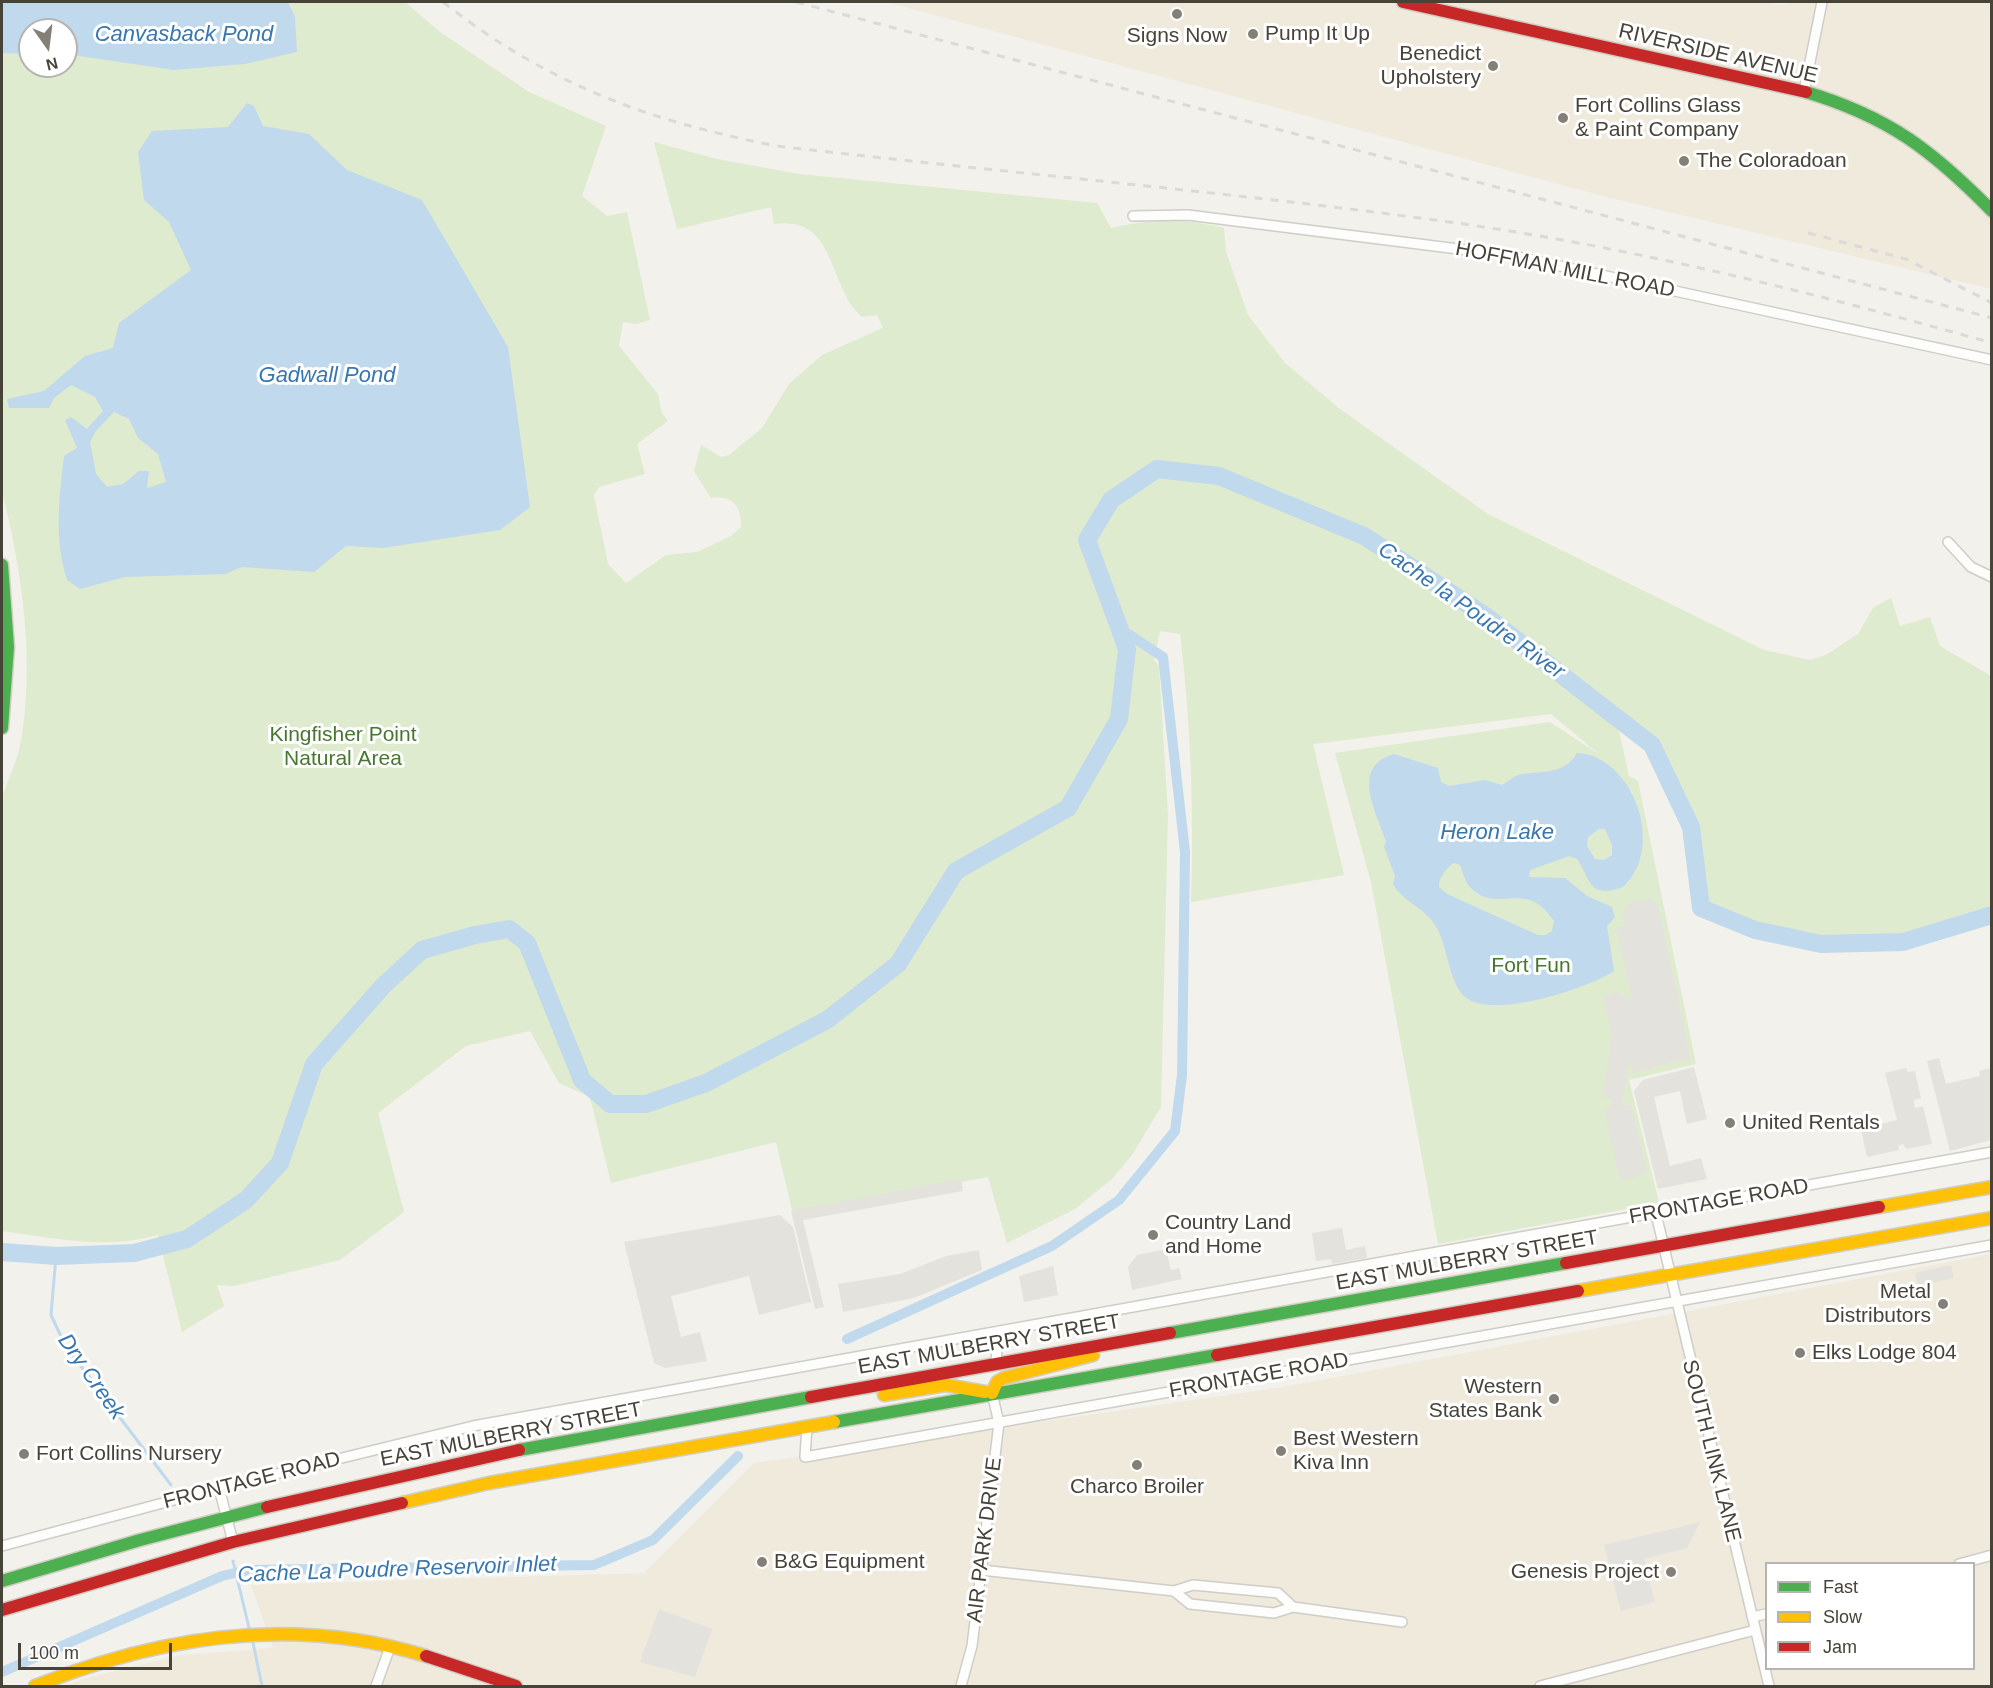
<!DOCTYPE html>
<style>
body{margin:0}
#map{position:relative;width:1993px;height:1688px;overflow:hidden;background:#f2f1ec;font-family:Arial,sans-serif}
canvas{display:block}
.frame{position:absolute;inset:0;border:3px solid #484339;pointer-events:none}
.legend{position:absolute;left:1765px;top:1562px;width:210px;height:108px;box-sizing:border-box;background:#fff;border:2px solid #b6b4b0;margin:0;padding:8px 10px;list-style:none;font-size:18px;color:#484339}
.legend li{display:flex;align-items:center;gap:12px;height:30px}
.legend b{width:30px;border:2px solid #b6b4b0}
.north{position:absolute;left:18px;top:18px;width:60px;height:60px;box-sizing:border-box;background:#fff;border:2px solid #b6b4b0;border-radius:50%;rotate:166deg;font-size:16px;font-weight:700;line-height:24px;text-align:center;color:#484339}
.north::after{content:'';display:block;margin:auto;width:21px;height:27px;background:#848078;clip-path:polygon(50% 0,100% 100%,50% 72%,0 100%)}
.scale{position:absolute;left:18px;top:1643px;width:154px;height:27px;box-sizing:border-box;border:3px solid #484339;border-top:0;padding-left:8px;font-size:18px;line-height:21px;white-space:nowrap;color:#484339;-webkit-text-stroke:4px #fff;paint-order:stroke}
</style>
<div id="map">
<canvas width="1993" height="1688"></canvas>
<div class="frame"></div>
<ul class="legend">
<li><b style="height:8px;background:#4caf50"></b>Fast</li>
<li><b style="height:8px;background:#ffc107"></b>Slow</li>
<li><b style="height:8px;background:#c62828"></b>Jam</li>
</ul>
<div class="north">N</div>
<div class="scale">100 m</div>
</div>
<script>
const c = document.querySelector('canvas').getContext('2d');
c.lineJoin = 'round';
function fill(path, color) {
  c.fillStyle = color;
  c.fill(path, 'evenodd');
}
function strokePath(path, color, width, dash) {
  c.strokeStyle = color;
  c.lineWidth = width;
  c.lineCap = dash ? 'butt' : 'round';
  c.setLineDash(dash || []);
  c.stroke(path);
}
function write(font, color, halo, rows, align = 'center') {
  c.font = font + ' Arial,sans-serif';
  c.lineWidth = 6;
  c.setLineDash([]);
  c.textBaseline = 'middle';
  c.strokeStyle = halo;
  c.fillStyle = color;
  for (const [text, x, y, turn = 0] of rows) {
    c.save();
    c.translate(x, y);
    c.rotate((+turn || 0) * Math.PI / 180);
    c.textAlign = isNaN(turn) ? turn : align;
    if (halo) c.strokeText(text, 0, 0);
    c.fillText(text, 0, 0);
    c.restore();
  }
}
fill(new Path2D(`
 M886 2H1766L1781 5 1793 2H1991V289L1606 197Z
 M1991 1254V1686H66L83 1679 181 1655 273 1648 251 1585 644 1573 754 1463 1283 1387ZM1766 1564H1974V1668H1766Z`), '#f0eadd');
fill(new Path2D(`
 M2 2H405L440 32 529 92 606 126 582 196 607 216 627 212 650 320 636 324 623 322 619 346 658 394 662 413 668 421 637 444 645 474 599 487 594 495 608 564 626 583 666 555 697 552 731 536 741 527C742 506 732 495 711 498L694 471 701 445 721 457 729 455 762 428 789 384 822 355 883 328 877 315 862 317C826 285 838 216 774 224L771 207 677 229 654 142 717 159 799 174 1097 203 1111 228C1154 219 1182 218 1224 228L1226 252 1248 315 1285 363 1340 409 1488 514 1764 650 1810 660 1826 655 1858 634 1873 608 1891 598 1900 626 1930 617 1940 646 1991 676V915L1903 942 1821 944 1755 930 1701 908 1691 827 1652 745 1616 717 1629 776 1638 781 1696 1064 1629 1080 1659 1203 1438 1244 1371 882 1335 753 1550 722 1600 755 1551 714 1313 744 1344 875 1191 902C1194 812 1191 723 1180 634L1160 631 1154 660 1159 666 1168 815 1161 1107 1132 1155 1112 1179 1075 1209 1007 1243 988 1177 793 1214 776 1142 611 1183 590 1097 559 1083 530 1031 466 1046 378 1113 404 1212 340 1260 234 1286 217 1285 224 1306 182 1332 158 1235C107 1250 54 1238 2 1231V798C8 779 18 760 21 741 35 658 22 572 2 491ZM30 30H66V66H30Z`), '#deebce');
fill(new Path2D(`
 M1651 899 1658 905 1691 1061 1673 1062 1633 1073 1631 1065 1628 1064 1622 1105H1631L1647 1173 1620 1181 1604 1110 1611 1107 1612 1099 1603 1096 1612 1034 1603 997 1619 992 1629 1000 1632 997 1616 928 1625 926 1623 912 1630 903Z
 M1939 1058 1946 1084 1980 1076 1979 1071 1991 1068V1140L1950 1151 1927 1061Z
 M1694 1067 1707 1119 1687 1124 1680 1091 1654 1097 1670 1166 1701 1158 1707 1179 1658 1189 1634 1091 1643 1080Z
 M1906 1068 1908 1072 1915 1071 1921 1098 1914 1100V1103L1915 1108 1923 1106 1932 1144 1906 1149 1903 1144 1898 1146 1899 1150 1867 1157 1861 1129 1897 1120 1885 1073Z
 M961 1179 963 1191 803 1220 824 1307 815 1309 791 1211Z
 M780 1215 793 1227 811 1302 759 1315 749 1276 671 1296 681 1337 700 1332 707 1361 665 1368 654 1363 624 1242Z
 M1342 1228 1346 1250 1365 1246 1367 1258 1332 1264 1331 1259 1316 1261 1312 1233Z
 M1166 1249 1171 1270 1179 1268 1182 1279 1132 1290 1128 1267 1137 1255Z
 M979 1250 982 1270 914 1298 843 1312 838 1284 900 1274 946 1256Z
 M1951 1265 1954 1278 1918 1286 1915 1273Z
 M1053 1266 1058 1295 1024 1302 1019 1276Z
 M1700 1522 1687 1548 1644 1559 1655 1602 1621 1611 1604 1545Z
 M659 1609 712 1629 695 1677 640 1662Z`), '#e4e2dd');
fill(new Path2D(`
 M2 2H288L295 17 297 52 245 64 174 70 66 54V30H30V54L2 53Z
 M247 103 254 106 263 126 309 134 347 170 422 200 508 347 530 507 500 530 383 548 346 546 314 572 242 567 225 574 125 577 80 589 67 580C54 539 59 499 64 456L77 448 65 420 71 417 87 429 103 411 95 397 71 385 54 398 49 408H9L7 399 44 391 85 356 113 348 119 323 191 270 169 222 144 200 138 152 152 131 228 127ZM114 412 129 419 138 438 158 454 166 482 147 488 149 471H139L123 484 107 487 96 474 90 442 96 431Z
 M1577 753C1632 755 1667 847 1623 887 1589 899 1592 882 1577 859L1569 856 1530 870 1529 877 1565 878 1587 896 1612 907 1615 917 1607 926 1614 971C1589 988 1485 1023 1462 994 1447 975 1448 945 1435 925 1425 908 1403 902 1393 884L1395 876 1384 847 1386 841C1376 812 1350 766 1394 754L1438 768 1441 782 1449 786 1485 780 1502 785C1509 781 1515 775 1523 774 1545 771 1565 774 1577 753ZM1599 829H1605L1612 845V855L1604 860 1595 859 1587 846 1588 837ZM1454 863 1460 865C1463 872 1465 882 1470 887 1497 916 1525 877 1554 921L1552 931 1546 935H1538L1447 894 1439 887C1438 878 1447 867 1454 863Z`), '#c0d9ed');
strokePath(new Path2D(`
 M56 1256 51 1315 65 1345 171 1485
 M233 1561 250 1632
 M252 1638 262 1686`), '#c0d9ed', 3);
strokePath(new Path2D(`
 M847 1339 1052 1246 1119 1200 1175 1131 1182 1075 1185 852 1163 657 1119 628
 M2 1672 222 1576 248 1570 594 1565 653 1540 738 1456`), '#c0d9ed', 10);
strokePath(new Path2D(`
 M2 1252 56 1256 134 1253 187 1239 246 1200 280 1163 314 1064 383 986 422 950 475 935 509 929 527 943 582 1080 610 1104H646L706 1083 827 1020 898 964 956 871 1068 808 1119 719 1127 649 1087 540 1111 500 1157 469 1219 476 1364 536 1487 617 1652 745 1691 827 1701 908 1755 930 1821 944 1903 942 1992 915`), '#c0d9ed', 18);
const street = new Path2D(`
 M1804 92 1822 2
 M1133 216 1188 215 1514 256 1992 360
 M1948 542 1971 567 1992 577
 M1656 1214 1769 1686
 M996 1363 998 1331
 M807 1426 805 1457 1992 1245
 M219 1488 233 1542
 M2 1546 219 1488 473 1426 1992 1152
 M1959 1564 1992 1555
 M981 1570 1174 1591 1193 1585 1278 1593 1293 1607 1274 1613 1190 1604 1174 1591
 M1293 1607 1402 1622
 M1752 1617 1766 1614
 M376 1686 390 1647
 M961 1686 972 1646 999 1423 992 1393
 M1540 1686 1755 1630`);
const fast = new Path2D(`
 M1806 92C1889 117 1932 150 1992 211
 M2 565 8 647 2 728
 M1170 1333 1566 1263
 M834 1422 1217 1355
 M519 1450 811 1397
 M2 1581 140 1540 267 1507`);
const slow = new Path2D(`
 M1879 1207 1992 1187
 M1578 1291 1992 1218
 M992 1393 997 1382 1004 1378 1093 1355
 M884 1395 946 1385 985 1392
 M402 1503 489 1483 834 1422
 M35 1686C160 1636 295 1615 426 1656`);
const jam = new Path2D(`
 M1403 2 1806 92
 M1566 1263 1879 1207
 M1217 1355 1578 1291
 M811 1397 1170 1333
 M267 1507 519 1450
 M2 1610 233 1542 402 1503
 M426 1656 516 1686`);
strokePath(street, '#cecdc8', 12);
strokePath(fast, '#d0cec3', 15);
strokePath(slow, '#d0cec3', 15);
strokePath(jam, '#d0cec3', 15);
strokePath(street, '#fdfdfc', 9);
strokePath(fast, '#4caf50', 12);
strokePath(slow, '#ffc107', 12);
strokePath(jam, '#c62828', 12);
strokePath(new Path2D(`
 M443 2C547 84 648 121 777 146 998 172 1221 191 1442 221 1628 246 1811 292 1992 343
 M796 2 1992 318
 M1808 233 1906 259 1992 303`), '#dadad9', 3, [8, 8]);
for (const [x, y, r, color] of [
 [1177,14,6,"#848078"],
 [1253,34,6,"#848078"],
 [1493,66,6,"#848078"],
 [1563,118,6,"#848078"],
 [1684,161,6,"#848078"],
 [1730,1123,6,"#848078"],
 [1153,1235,6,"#848078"],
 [1943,1304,6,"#848078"],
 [1800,1353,6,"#848078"],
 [1554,1399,6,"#848078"],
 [1281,1451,6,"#848078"],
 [24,1454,6,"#848078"],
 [1137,1465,6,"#848078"],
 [762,1562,6,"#848078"],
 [1671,1572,6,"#848078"]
]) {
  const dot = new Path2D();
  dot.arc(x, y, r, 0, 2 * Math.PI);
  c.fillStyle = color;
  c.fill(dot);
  strokePath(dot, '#fff', 2);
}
write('21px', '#484339', '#fff', [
 ["Pump It Up",1265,34],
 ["Signs Now",1177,36,"center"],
 ["Benedict",1481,54,"right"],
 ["Upholstery",1481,78,"right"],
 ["Fort Collins Glass",1575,106],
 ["& Paint Company",1575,130],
 ["The Coloradoan",1696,161],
 ["United Rentals",1742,1123],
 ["Country Land",1165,1223],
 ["and Home",1165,1247],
 ["Metal",1931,1292,"right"],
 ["Distributors",1931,1316,"right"],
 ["Elks Lodge 804",1812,1353],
 ["Western",1542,1387,"right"],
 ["States Bank",1542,1411,"right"],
 ["Best Western",1293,1439],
 ["Kiva Inn",1293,1463],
 ["Fort Collins Nursery",36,1454],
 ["Charco Broiler",1137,1487,"center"],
 ["B&G Equipment",774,1562],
 ["Genesis Project",1659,1572,"right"]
], 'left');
write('21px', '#484339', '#fff', [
 ["RIVERSIDE AVENUE",1718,54,13],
 ["HOFFMAN MILL ROAD",1565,270,11],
 ["FRONTAGE ROAD",1719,1202,-10],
 ["EAST MULBERRY STREET",1467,1261,-10],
 ["EAST MULBERRY STREET",989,1345,-10],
 ["FRONTAGE ROAD",1259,1376,-10],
 ["EAST MULBERRY STREET",511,1435,-11],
 ["SOUTH LINK LANE",1711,1451,76],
 ["FRONTAGE ROAD",252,1481,-14],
 ["AIR PARK DRIVE",985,1540,-83]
]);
write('21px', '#46772e', '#fff', [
 ["Kingfisher Point",343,735],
 ["Natural Area",343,759],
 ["Fort Fun",1531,966]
]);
write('italic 22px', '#3776af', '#fff', [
 ["Canvasback Pond",184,35],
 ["Gadwall Pond",327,376],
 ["Cache la Poudre River",1471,611,35],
 ["Heron Lake",1497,833],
 ["Dry Creek",91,1377,55],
 ["Cache La Poudre Reservoir Inlet",397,1570,-2]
]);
</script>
